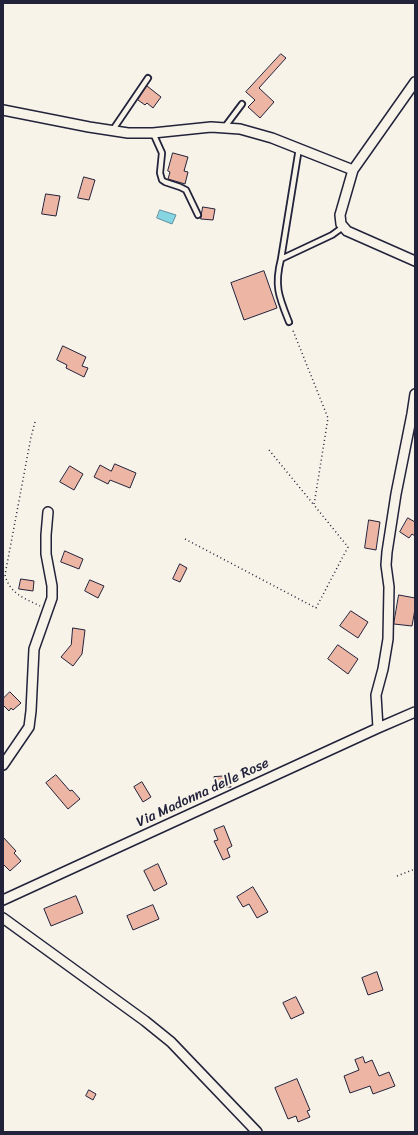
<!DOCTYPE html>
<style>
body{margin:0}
#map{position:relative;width:418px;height:1135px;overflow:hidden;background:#f7f3e8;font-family:Sriracha,sans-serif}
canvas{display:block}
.frame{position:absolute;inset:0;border:4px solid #22223b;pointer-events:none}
</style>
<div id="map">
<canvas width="418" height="1135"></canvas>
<div class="frame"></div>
</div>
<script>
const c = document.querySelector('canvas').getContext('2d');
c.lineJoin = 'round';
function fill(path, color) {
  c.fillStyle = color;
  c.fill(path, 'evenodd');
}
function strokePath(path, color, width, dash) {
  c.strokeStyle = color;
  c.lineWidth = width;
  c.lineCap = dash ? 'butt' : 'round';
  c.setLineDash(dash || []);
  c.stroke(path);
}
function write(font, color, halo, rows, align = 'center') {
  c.font = font + ' Sriracha,sans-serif';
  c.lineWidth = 4;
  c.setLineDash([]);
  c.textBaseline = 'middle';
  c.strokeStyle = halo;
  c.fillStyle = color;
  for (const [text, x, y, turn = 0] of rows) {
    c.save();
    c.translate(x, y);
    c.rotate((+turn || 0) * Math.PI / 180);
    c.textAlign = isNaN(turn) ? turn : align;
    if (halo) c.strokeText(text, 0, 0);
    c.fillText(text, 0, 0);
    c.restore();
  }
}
const water = new Path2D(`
 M160 210 176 215 172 224 157 218Z`);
fill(water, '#86d5e3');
strokePath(water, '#5e8da0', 1);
const building = new Path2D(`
 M281 54 286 58 259 88 274 102 260 118 248 107 255 100 246 92Z
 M147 86 161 97 153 108 147 103 145 105 138 100Z
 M173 153 188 157 184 171 188 172 185 184 168 179 170 172 168 171Z
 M84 177 95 180 89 200 78 198Z
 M46 194 60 196 56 216 42 214Z
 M203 207 215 209 213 220 201 219Z
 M264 271 277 308 244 320 231 283Z
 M63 346 86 357 82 366 88 368 84 377 66 368 67 365 57 360Z
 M115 464 136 473 130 488 110 480 108 484 94 477 100 465 111 471Z
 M70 466 83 474 74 490 60 482Z
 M408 518 415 522V536L412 534 409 538 400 532Z
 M369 520 380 522 376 550 365 548Z
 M65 551 83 559 79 569 61 562Z
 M180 564 187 568 180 582 173 579Z
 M21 579 34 581 33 591 19 589Z
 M90 580 104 586 98 598 85 591Z
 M399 595 415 598V609L412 626 394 624Z
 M351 611 368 622 358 638 340 626Z
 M73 628 85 630 82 654 73 666 61 657 71 645Z
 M338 645 358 659 348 674 328 659Z
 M10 692 21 703 13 710 11 708 9 711 3 705V699Z
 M56 775 70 791 72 790 80 799 68 809 46 783Z
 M230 776 231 787 215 788 214 777Z
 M142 782 151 797 143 802 134 787Z
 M224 826 232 846 227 849 230 857 223 860 214 841 218 840 214 830Z
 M3 837 16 851 14 853 21 861 10 871 3 864Z
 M158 864 167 884 154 891 144 871Z
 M253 887 268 912 257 918 249 904 243 907 237 897Z
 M76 896 83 913 51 926 44 909Z
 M153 905 159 919 133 930 127 916Z
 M377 972 383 990 368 995 362 978Z
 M296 997 304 1013 291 1019 283 1003Z
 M363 1057 365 1063 372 1060 379 1076 389 1072 395 1086 373 1094 370 1086 350 1093 344 1076 359 1070 355 1060Z
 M297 1079 310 1110 307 1111 310 1117 298 1122 296 1116 288 1119 275 1088Z
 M89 1090 96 1094 93 1100 86 1096Z`);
fill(building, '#edb5a3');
strokePath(building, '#22223b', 1);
const lane = new Path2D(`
 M224 128 242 104
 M112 131 148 78
 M153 133 162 153 160 173 162 180 165 182 180 187 186 190 198 215
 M299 148 281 259 332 235 343 227
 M281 259C274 286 279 297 289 322`);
const street = new Path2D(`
 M415 82 353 170 340 215 341 224 347 231 415 261
 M3 110 89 127 128 133H153L211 127 240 129 272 138 353 170
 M378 728 376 695 383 669 388 639 389 587 386 565 387 552 396 494 412 414 415 394
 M3 765 29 727 31 711 34 649 52 598V586L46 554V535L48 512
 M3 900 378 728 415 712
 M3 918 145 1021 171 1042 257 1132`);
strokePath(lane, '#22223b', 8);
strokePath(street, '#22223b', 12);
strokePath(new Path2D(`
 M35 422 31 437 5 575C10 594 24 598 40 606
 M269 450 314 505
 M185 539 316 608 348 547 314 505 328 418 292 328
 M397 876 415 869`), '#22223b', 1.5, [1, 3]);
strokePath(lane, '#f7f3e8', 4.5);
strokePath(street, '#f7f3e8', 9);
write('14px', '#22223b', '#f7f3e8', [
 ["Via Madonna delle Rose",203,793,-25]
]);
</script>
